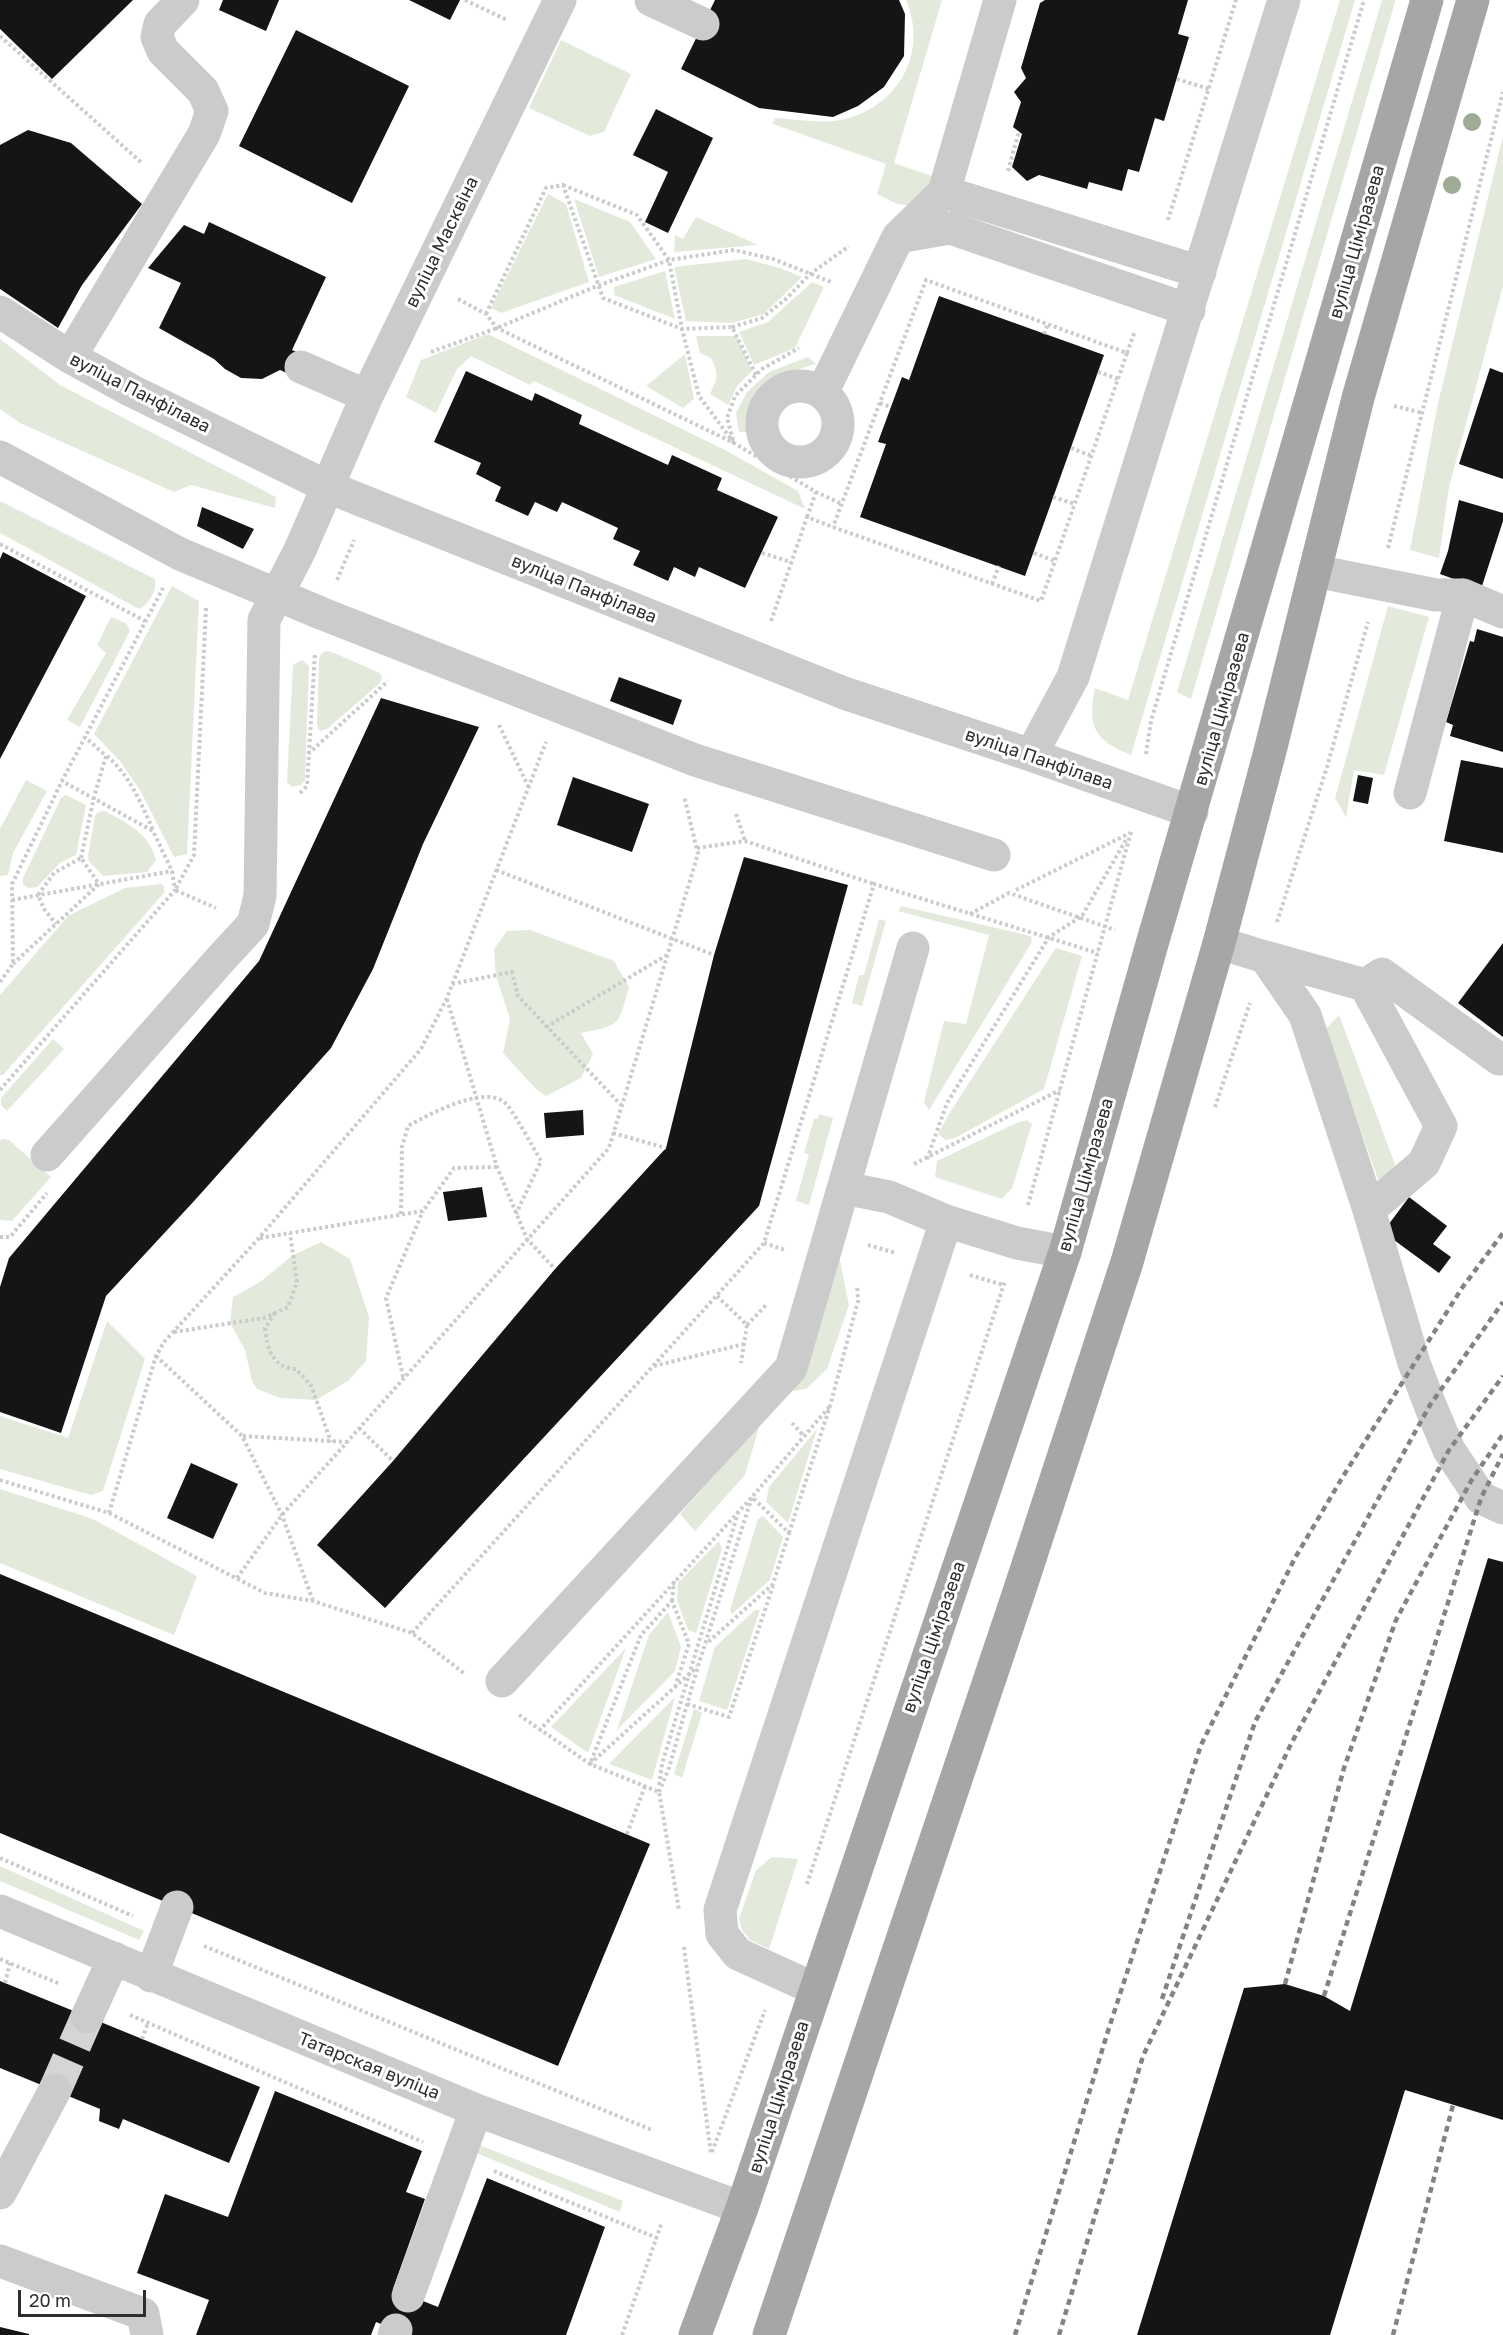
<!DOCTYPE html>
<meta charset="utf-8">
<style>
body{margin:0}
#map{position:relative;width:1503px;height:2335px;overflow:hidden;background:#fff;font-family:"Golos Text",sans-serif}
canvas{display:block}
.scale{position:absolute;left:18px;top:2290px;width:128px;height:27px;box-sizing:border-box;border:3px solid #2e2e2e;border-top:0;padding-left:8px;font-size:18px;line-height:21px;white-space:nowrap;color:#2e2e2e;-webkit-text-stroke:4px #fff;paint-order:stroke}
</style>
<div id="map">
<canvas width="1503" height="2335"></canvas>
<div class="scale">20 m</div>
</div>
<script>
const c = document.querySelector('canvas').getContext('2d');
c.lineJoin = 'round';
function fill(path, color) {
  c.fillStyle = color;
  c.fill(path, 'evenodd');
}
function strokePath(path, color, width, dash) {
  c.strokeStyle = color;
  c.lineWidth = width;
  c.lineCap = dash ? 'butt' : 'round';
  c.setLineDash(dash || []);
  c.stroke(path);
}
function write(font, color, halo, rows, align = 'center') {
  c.font = font + ' "Golos Text",sans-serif';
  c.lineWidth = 6;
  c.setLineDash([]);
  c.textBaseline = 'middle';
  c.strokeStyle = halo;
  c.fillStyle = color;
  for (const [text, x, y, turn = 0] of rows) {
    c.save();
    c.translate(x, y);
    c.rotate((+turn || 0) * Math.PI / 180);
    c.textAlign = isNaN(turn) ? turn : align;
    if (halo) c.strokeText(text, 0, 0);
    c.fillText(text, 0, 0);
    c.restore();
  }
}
fill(new Path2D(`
 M906 0H942L894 163 932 176V183L915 206 897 204 877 194 886 164 773 124 775 118C794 119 822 124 840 120 897 109 929 54 906 0Z
 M1340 0H1355L1131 755C1094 740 1087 727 1095 688L1128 700Z
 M1382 0H1395V2L1191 699 1177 692Z
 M561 40 631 74 604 132 590 136 529 108Z
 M1503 136V286L1449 487 1439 558 1410 550 1438 403Z
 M548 194 566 204 589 282 501 313 491 308Z
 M574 199 630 222 656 259 599 277Z
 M696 217 758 245 674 252 675 235 683 239Z
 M746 259 780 268 802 277 764 314 732 323 686 321 674 267Z
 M665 271 675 319 614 295V287Z
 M812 282 824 287 795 348 754 365 739 332 768 322Z
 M488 334 725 450 798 491 805 509 534 381 530 385 471 356 457 369 436 413 406 397 421 360Z
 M696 336H737L752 371 737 386 728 405 710 394C718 377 719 375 711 358L700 353Z
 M0 339 60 385 276 497 275 508 191 485 174 492 20 423 0 409Z
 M685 354 694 399 683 408 646 386Z
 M808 357 816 364C791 371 761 380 751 408 749 415 749 425 748 432H739L736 413 747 392 769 372Z
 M0 501 155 579C157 591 149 604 139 609L0 533Z
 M172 586 199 601 187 854 174 857 141 792 120 761 94 734Z
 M1388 606 1429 617 1384 775 1354 770 1346 817 1335 798Z
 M111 617 126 623 130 631 80 727 67 720 106 653 97 645Z
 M326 651 332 652 380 673 382 678 380 683 327 729 321 731 318 729 317 724 319 659 321 654Z
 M302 660 309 666 305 780 301 785 292 787 287 782 293 665Z
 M26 780 47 791 13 853 8 875 0 876V829Z
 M66 795 86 805 76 855 60 863 37 887 29 888 23 885V878L61 798Z
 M105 811C127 823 150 834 156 860L147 872 103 876 89 861 88 855 95 816 98 812Z
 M161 884 164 886V893L3 1075H0V995L68 916 125 888Z
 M901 906 1031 936 1032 942 929 1110 924 1102 944 1021 966 1024 989 935 898 911Z
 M879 919 886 921 862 1006 852 1003 859 975H864Z
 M530 930 614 961 629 987C618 1027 620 1025 581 1033L593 1054 581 1078 546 1096 536 1089 503 1053 510 1019 496 976 494 949 507 931Z
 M1056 948 1082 956 1044 1089 955 1138 946 1140 938 1134 949 1114Z
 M1339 1015 1399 1175 1379 1182 1325 1030Z
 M53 1039 64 1049 7 1111 1 1105V1098Z
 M819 1114 833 1118 809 1205 796 1201 809 1154 804 1153 814 1119H818Z
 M1027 1120 1032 1124 1012 1188 1002 1199 935 1177 937 1161 1014 1124Z
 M4 1139 9 1140 51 1177 12 1221 0 1220V1140Z
 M321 1242 350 1259 369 1317 366 1361 348 1381 316 1400 280 1398 257 1389 252 1381 245 1350 230 1323 233 1297 260 1282 293 1255Z
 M839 1256 849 1305 827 1369 806 1389 792 1391Z
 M107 1321 145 1359 103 1491 91 1495 0 1469V1416L68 1438Z
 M760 1424 745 1475 695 1531 680 1514Z
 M817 1429 788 1523 766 1502 769 1487Z
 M0 1489 93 1519 197 1576 174 1635 0 1563Z
 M763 1516 783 1537 770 1580 732 1614 730 1610 758 1519Z
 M719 1541 722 1549 696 1633 688 1630 677 1600 678 1583Z
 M755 1610H760L727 1710 699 1701 715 1647Z
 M668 1612 681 1647 675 1671 617 1730 649 1635Z
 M626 1648 588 1753 551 1727Z
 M675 1697 652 1780 609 1764Z
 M694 1709 702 1713 682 1778 674 1774Z
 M772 1857 798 1859 769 1949 750 1940 742 1930 739 1919 756 1870Z
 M0 1866 144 1931 139 1940 0 1881Z
 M479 2145 623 2201 620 2212 476 2153Z`), '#e3eadc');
fill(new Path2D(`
 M0 0H133L52 79 0 29Z
 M223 0H279L266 31 219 10Z
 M409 0H460L450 20Z
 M715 0H899L905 14 904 56 884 87 858 106 833 117 759 108 681 69Z
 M1045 0H1188L1178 34 1189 37 1164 121 1155 118 1139 172 1128 169 1122 191 1089 182 1087 189 1039 175 1027 181 1012 167 1022 134 1013 127 1021 102 1014 92 1026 78 1021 68 1040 3Z
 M296 30 409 86 352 203 239 146Z
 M656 109 713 138 668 233 645 222 668 172 633 155Z
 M28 130 71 143 142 204 82 285 58 328 0 289V145Z
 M209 222 326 277 292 350 306 356 296 377 280 370 262 379 241 378 225 369 214 359 159 328 181 283 148 268 184 225 204 234Z
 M939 296 1104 355 1025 576 860 517 886 444 878 442 902 377 909 380Z
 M1490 368 1503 373V479L1459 464Z
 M466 371 532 401 535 393 582 415 579 424 668 465 672 455 722 478 717 490 778 517 745 588 699 567 695 577 674 567 668 581 633 565 640 551 613 539 618 528 562 502 557 512 535 502 528 516 495 501 501 487 476 474 481 463 434 442Z
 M1459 500 1503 513V521L1481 589 1440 574 1448 551Z
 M202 507 254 529 243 549 197 526Z
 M3 552 86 596 0 759V559Z
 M1477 629 1503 637V752L1450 736 1453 725 1446 722 1470 641 1474 642Z
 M619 677 682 700 673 725 610 701Z
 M381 698 479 727 423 844 373 969 331 1048 195 1200 106 1296 61 1433 0 1412V1287L9 1258 259 961Z
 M1461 760 1503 768V853L1444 841Z
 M1358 775 1373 778 1368 804 1353 801Z
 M573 777 649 804 632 852 557 825Z
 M744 857 848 885 759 1206 385 1608 317 1545 393 1461 555 1269 666 1148 714 955Z
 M1503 943V1037L1458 1003Z
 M583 1110 584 1135 546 1138 544 1113Z
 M482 1187 487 1217 448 1221 443 1192Z
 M1409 1197 1447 1226 1433 1244 1451 1257 1439 1273 1383 1232Z
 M191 1463 238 1484 213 1539 167 1518Z
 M1488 1558 1503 1562V2120L1405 2090 1330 2335H1137L1244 1988 1285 1984 1324 1996 1350 2011Z
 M0 1574 650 1844 558 2066 0 1833Z
 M0 1981 260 2087 229 2163 123 2119 119 2129 99 2121 100 2109 0 2068Z
 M275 2091 422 2151 406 2192 425 2199 393 2289 438 2307 487 2178 605 2227 566 2335H410L376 2322 371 2335H196L209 2300 137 2273 165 2194 228 2217Z
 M0 2327 29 2334V2335H0Z`), '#151515');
strokePath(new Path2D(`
 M55 2090 87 2017`), '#d5d5d5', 33, [33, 16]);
strokePath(new Path2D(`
 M465 0 507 20
 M0 36 143 164
 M1177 79 1209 89
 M1008 171 1018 135 1022 136
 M563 185 637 215 669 260 682 329 699 396 734 443 727 418 735 396 762 369 799 348
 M1168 220 1236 0
 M458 299 486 314 497 328 734 443 816 492 842 504
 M486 314 546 188 563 185 603 298 682 329 732 327 756 375
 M732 327 762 318 787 298 809 275 849 246
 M1044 334 1048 324
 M431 352 497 328 597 286 669 260 734 250 773 259 831 282
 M1127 353 1135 331
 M1098 372 1118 379
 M880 403 891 407
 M1394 406 1423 413
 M1071 448 1092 456
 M1053 497 1075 504
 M807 517 816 492
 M0 544 145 621
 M1388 548 1503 92
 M762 553 791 562
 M1034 553 1055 561
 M337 580 354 540
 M992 584 999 566
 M206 608 194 855 175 890 216 908
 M771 621 807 517 833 527 1041 601 1127 353 926 280 833 527
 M499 725 528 786
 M308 754 388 681
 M1146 754 1151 721 1364 0
 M107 756C130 776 141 803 153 830
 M300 793 307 786 315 653
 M736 814 745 841
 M697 848 745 841 874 884
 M81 858 94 797 106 756 85 737
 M496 870 714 955
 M1016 890 1130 833
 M12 900 172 871
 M970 914 1009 893 1115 930
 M1277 922 1327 767 1368 622
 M13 964 99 884 81 858 54 873 38 895 44 909 56 924
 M0 982 13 964 12 884 62 781 163 588
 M452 984 512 972 518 996 621 1105
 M447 999 497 1167 527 1239 555 1269
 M546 1027 667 955
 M0 1090 175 890 172 871 153 831 62 781
 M1215 1107 1250 1003
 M613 1133 666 1148
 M927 1159 947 1103 1049 937 1082 916 1127 838
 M914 1164 1060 1090
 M1028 1205 1131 832
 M401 1214 402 1147 408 1126C428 1115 483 1085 504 1102 512 1108 534 1149 541 1161L516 1214
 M0 1237H10L47 1193
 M260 1238 423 1211 454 1168 497 1167
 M764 1243 785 1250
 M868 1245 896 1253
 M970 1275 1003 1285
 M717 1296 747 1325 741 1363
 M275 1313 265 1328C267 1349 273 1368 296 1369L311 1385 331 1442
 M747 1325 767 1304
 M174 1332 264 1318 288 1307 297 1282 290 1233
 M156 1356 242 1436 282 1515 313 1601
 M654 1366 744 1344
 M403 1377 386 1298 423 1211
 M792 1423 804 1436
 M359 1428 393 1461
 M243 1436 346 1442
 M0 1480 109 1513 265 1593 313 1601 412 1633 465 1674
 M109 1513 156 1356 164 1342 259 1238 421 1049 447 998 546 742
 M789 1533 830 1406 858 1301 857 1285
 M237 1578 282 1515 609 1148 698 854 684 796
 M672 1601 674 1581
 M412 1633 764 1243 874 884 1098 953
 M675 1687 689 1644 672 1601 641 1635 590 1764 697 1667
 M687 1704 729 1717 773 1586
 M519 1715 590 1764 659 1792 679 1910
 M539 1731 752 1497 830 1406
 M659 1785 662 1764 738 1513
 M659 1792 669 1768 698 1666 752 1497 789 1533 773 1584 706 1644
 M627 1834 645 1786
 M0 1858 133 1916
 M807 1884 1005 1281
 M204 1946 652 2130
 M684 1947 711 2154
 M0 1959 60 1984
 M5 1983 10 1963
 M130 2015 423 2142
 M142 2039 148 2023
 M712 2152 765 2010
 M494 2171 657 2238
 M622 2335 662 2222`), '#cbcbcb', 4, [3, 3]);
strokePath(new Path2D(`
 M651 0 703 24
 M944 192 1200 272
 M898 237 950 228 1189 310
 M0 312 70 357 132 391 328 487 844 693 1031 755 1192 812
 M70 357 204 134 212 111 203 91 163 51 157 37 160 24 183 0
 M301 367 367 396
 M762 424a38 38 0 1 1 76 0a38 38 0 1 1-76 0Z
 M822 393 898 237 944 192 1000 0
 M0 457 180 554 323 614 695 760 994 855
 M1315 571 1436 595H1463L1503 612
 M1031 755 1073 677 1284 0
 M1410 793 1463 595
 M1219 943 1265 957 1305 1015 1369 1210 1414 1363 1430 1405 1449 1450 1481 1498 1503 1508
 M1265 957 1365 985
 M47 1155 219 961 253 924 260 896 264 620 300 550 367 396 560 0
 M844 1188 889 1197 946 1221 1017 1243 1065 1252
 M1369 1210 1424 1163 1441 1126 1365 985 1382 974 1499 1059
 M502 1681 791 1368 913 948
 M0 1911 476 2110 742 2208
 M151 1976 177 1907
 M815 1989 738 1954 722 1934 720 1910 946 1221
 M87 2017 114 1958
 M0 2193 55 2090
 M0 2261 143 2314 147 2335
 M408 2296 476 2110
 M394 2335 396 2330`), '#cbcbcb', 33);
strokePath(new Path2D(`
 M695 2335 742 2208 1065 1252 1152 944 1427 0
 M769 2335 1019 1592 1127 1262 1219 943 1270 751 1358 398 1473 0`), '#a6a6a6', 33);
strokePath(new Path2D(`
 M1285 1984 1344 1768 1396 1620 1471 1481 1503 1434
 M1324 1996 1481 1498 1503 1454
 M1162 1999 1255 1722 1430 1405 1503 1302
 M1015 2335 1108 2031 1201 1745 1295 1558 1342 1478 1462 1288 1503 1233
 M1059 2335 1143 2056 1291 1744 1449 1450 1503 1376
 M1393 2335 1453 2105`), '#838383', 4.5, [6, 4.5]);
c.fillStyle = '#9eab95';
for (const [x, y] of [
 [1472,122],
 [1452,185]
]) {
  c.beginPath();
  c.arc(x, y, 9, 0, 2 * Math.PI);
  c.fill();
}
write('18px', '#2e2e2e', '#fff', [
 ["вуліца Масквіна",442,242,-64],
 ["вуліца Ціміразева",1357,242,-74],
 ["вуліца Панфілава",140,393,27],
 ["вуліца Панфілава",584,589,22],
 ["вуліца Ціміразева",1222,709,-74],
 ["вуліца Панфілава",1039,759,19],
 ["вуліца Ціміразева",1086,1175,-74],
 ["вуліца Ціміразева",934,1637,-71],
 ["Татарская вуліца",369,2066,22],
 ["вуліца Ціміразева",779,2097,-72]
]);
</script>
